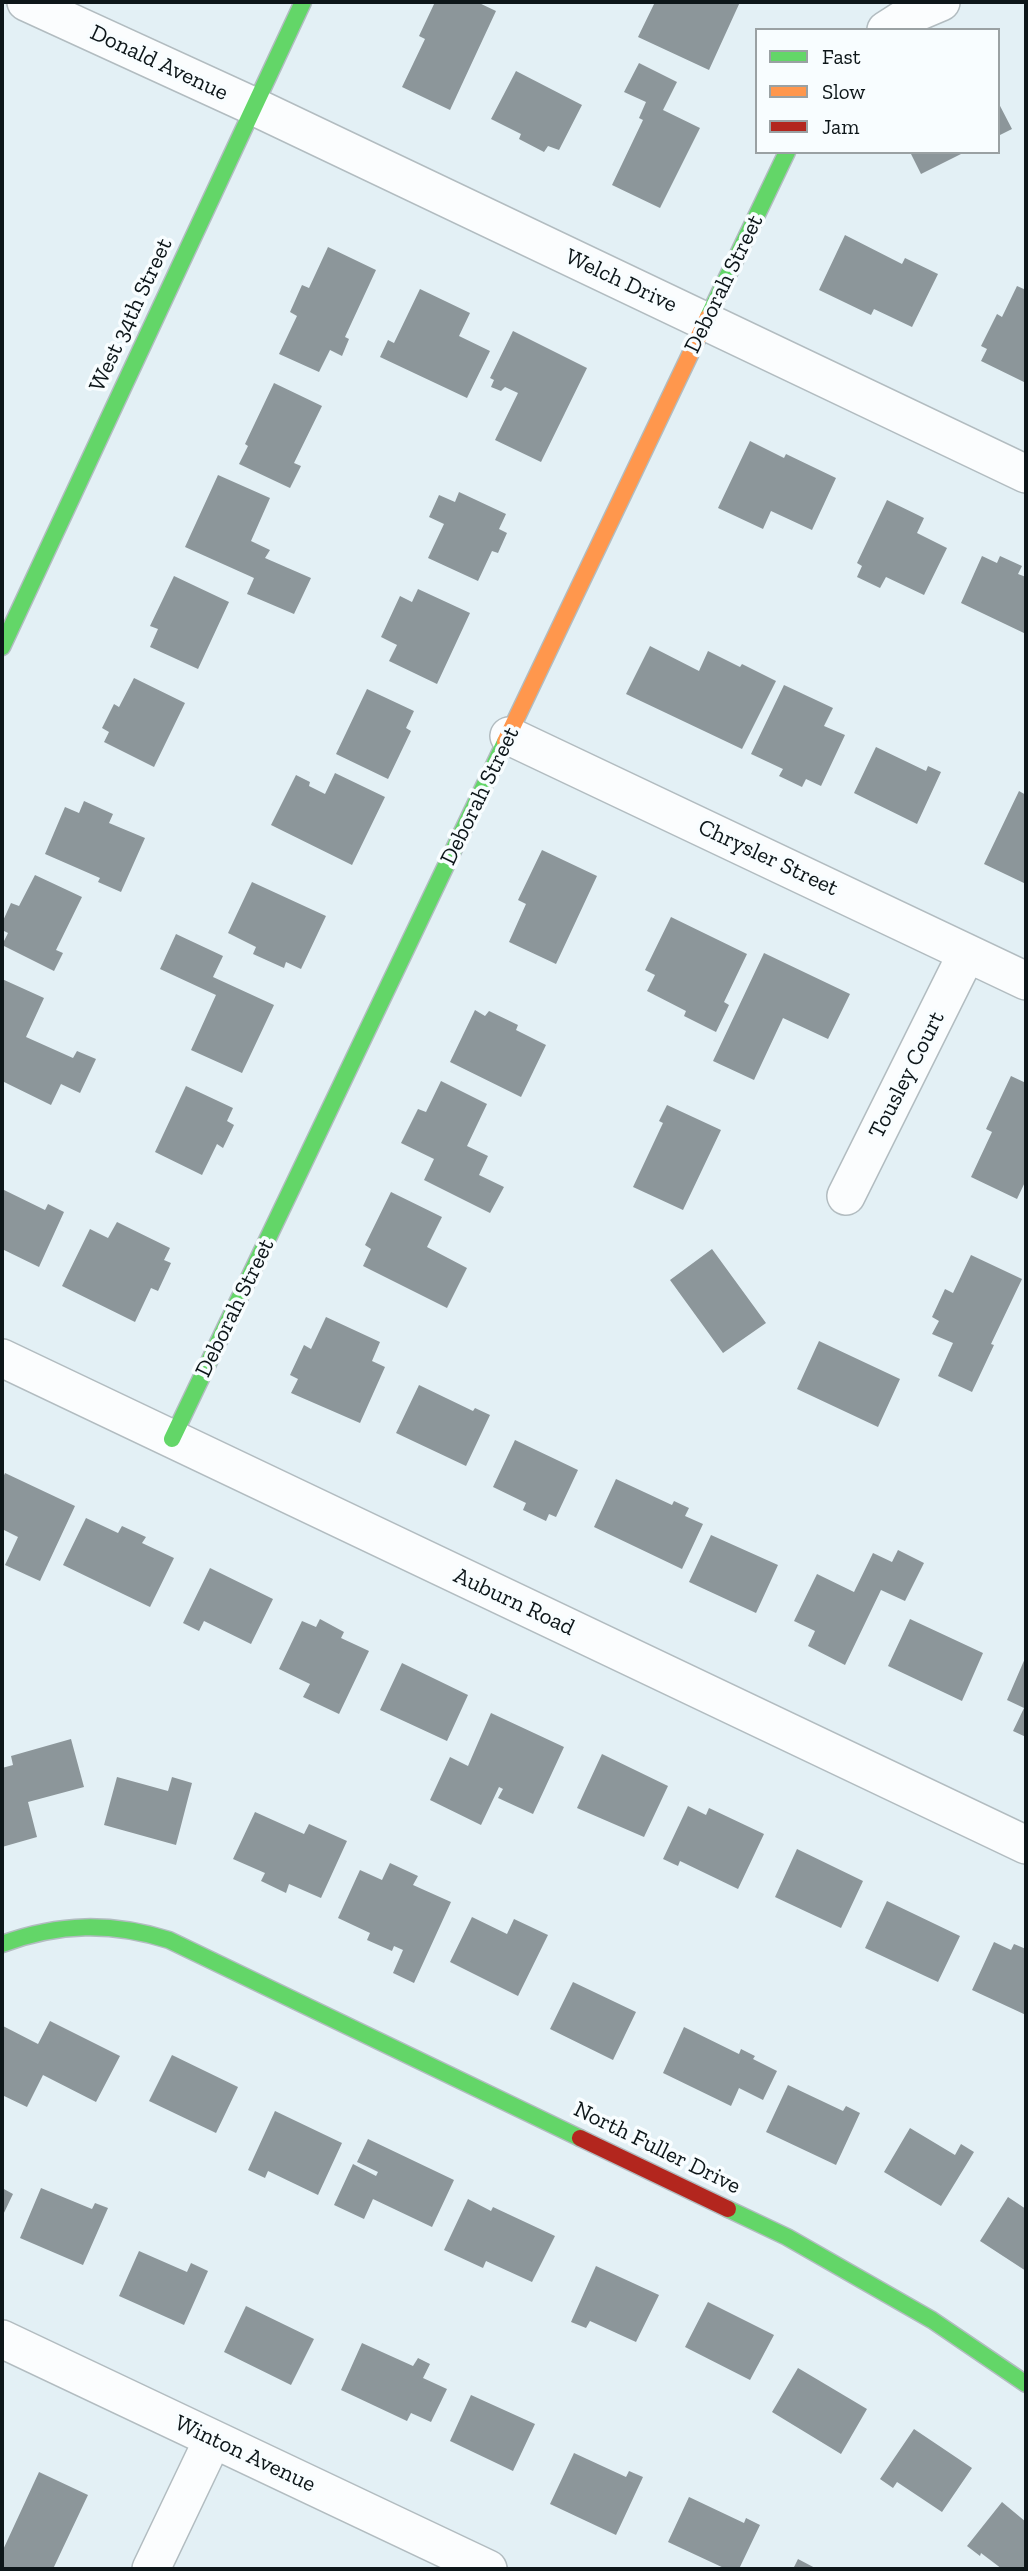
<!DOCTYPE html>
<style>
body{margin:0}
#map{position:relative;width:1028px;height:2571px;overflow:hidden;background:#e3f0f5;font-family:"Zilla Slab",serif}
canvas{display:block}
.frame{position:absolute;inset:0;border:4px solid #0d1619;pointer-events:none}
.legend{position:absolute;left:755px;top:28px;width:245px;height:126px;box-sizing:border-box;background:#f8fdff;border:2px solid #9aa1a3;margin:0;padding:9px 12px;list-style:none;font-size:21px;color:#0d1619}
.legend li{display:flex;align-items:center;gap:14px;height:35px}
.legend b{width:35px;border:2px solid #9aa1a3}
</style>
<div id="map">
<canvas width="1028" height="2571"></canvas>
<div class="frame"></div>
<ul class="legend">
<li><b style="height:9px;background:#63d668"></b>Fast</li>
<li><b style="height:9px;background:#ff974d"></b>Slow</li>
<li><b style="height:9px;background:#b3261e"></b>Jam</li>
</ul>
</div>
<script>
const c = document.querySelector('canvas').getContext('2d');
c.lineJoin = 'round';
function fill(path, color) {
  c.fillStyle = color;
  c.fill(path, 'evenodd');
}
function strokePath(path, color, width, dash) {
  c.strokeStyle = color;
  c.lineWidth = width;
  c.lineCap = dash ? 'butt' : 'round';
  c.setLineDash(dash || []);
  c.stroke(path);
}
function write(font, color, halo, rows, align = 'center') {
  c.font = font + ' "Zilla Slab",serif';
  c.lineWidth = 7;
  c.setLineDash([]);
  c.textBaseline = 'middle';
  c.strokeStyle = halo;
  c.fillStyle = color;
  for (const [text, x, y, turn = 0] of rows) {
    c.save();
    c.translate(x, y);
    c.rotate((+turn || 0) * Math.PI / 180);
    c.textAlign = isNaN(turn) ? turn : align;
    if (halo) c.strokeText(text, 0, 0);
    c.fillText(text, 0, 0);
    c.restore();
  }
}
fill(new Path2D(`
 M435 2H477L496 11 450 110 402 87 425 39 419 36Z
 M655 2H740L709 70 638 37Z
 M639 63 677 82 663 110 700 128 660 208 612 185 643 120 639 118 646 102 624 92Z
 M516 71 582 105 559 150 548 146 544 152 519 139 521 134 491 119Z
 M998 102 1012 129 998 136Z
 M910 152H965L921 174Z
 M845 235 902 264 905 258 938 274 912 327 874 309 871 315 819 290Z
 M328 247 376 270 345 337 349 339 342 356 330 350 319 372 279 354 297 316 290 312 302 285 309 288Z
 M1017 286 1026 290V383L981 361 987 349 981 346 997 314 1002 317Z
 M420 289 470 313 459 336 490 351 467 398 380 357 388 340 394 343Z
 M513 331 587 368 541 462 495 440 518 393 505 387 501 391 491 387 494 380 490 378Z
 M274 383 322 406 294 463 301 466 290 488 239 464 248 446 245 444Z
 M750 441 784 458 786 454 836 478 812 530 771 511 763 529 718 508Z
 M218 475 270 498 251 541 270 550 265 558 311 578 294 614 247 594 254 578 185 547Z
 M459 492 506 514 499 529 507 533 498 553 492 551 478 581 428 558 444 524 429 517 439 495 455 502Z
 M887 500 924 518 917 533 947 548 924 595 886 577 880 588 857 577 862 566 857 563Z
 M982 556 997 563 1000 556 1022 566 1018 574 1026 577V634L961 603Z
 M174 576 229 602 198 669 150 647 158 629 150 626Z
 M418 589 470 613 437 684 389 661 397 645 381 637 400 596 412 602Z
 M650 646 699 671 708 651 740 667 742 664 776 681 742 749 626 694Z
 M134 678 185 703 154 767 104 742 109 732 102 728 114 704 119 707Z
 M784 685 833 708 824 726 845 735 821 786 806 779 802 787 779 776 783 769 751 754Z
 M367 689 414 711 406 728 411 731 388 779 336 754Z
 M876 747 926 771 928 766 941 772 917 824 854 793Z
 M335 773 385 797 352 865 271 825 296 775 310 782 309 786 325 794Z
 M1019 791 1026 795V884L984 864Z
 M84 801 113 814 109 823 145 838 121 892 98 882 100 878 45 854 65 807 79 813Z
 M542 850 597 876 556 964 509 942 526 904 518 900Z
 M35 875 82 897 56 950 63 953 54 971 2 945 8 933 2 930V923L11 903 19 906Z
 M252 882 326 916 301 969 286 962 284 968 253 954 256 947 228 933Z
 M671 917 747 954 724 1002 729 1005 716 1032 684 1016 686 1011 647 991 655 975 645 970Z
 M176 934 223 956 213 977 274 1005 242 1073 191 1050 216 995 160 969Z
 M764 953 850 994 828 1039 783 1018 754 1080 713 1061Z
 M2 979 44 998 26 1037 73 1058 77 1051 96 1059 80 1093 61 1084 51 1105 2 1081Z
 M475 1010 485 1016 489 1011 518 1025 516 1030 546 1045 521 1097 450 1062Z
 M1011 1076 1026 1083V1180L1017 1199 971 1177 992 1132 986 1129Z
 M441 1081 487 1104 467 1146 488 1156 479 1175 504 1187 490 1213 424 1180 434 1159 401 1143 418 1109 426 1112Z
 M186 1086 233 1108 227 1121 234 1125 223 1148 217 1144 202 1175 155 1152Z
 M667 1105 721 1130 683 1210 633 1187 663 1123 659 1121Z
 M2 1189 45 1210 48 1204 64 1212 39 1267 2 1249Z
 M391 1192 442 1217 427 1247 467 1268 447 1308 363 1266 371 1249 365 1245Z
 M117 1222 170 1248 164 1260 171 1263 158 1291 151 1288 135 1322 62 1286 90 1229 108 1238Z
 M712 1249 766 1323 723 1353 670 1280Z
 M971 1255 1022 1279 991 1344 994 1345 972 1392 938 1376 953 1343 932 1334 939 1321 932 1317 945 1289 953 1293Z
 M326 1317 380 1342 372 1361 385 1367 360 1423 291 1393 298 1379 290 1375 304 1345 311 1349Z
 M819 1341 900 1379 878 1427 797 1389Z
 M419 1385 473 1411 475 1408 490 1415 466 1466 396 1433Z
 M515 1440 578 1470 556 1517 549 1514 546 1521 523 1510 526 1503 493 1487Z
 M5 1473 75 1506 40 1581 5 1565 18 1537 2 1529V1480Z
 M616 1479 672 1505 674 1501 689 1508 685 1516 703 1524 682 1569 594 1527Z
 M86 1518 118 1533 122 1526 146 1537 142 1543 174 1558 150 1607 63 1565Z
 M711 1535 778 1565 756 1613 689 1582Z
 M898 1550 924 1563 905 1601 881 1590 845 1665 808 1646 815 1631 794 1621 817 1574 854 1592 873 1553 892 1562Z
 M210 1568 273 1599 251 1644 204 1621 199 1631 183 1623Z
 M320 1619 344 1632 341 1638 369 1651 339 1714 303 1697 310 1684 279 1669 302 1621 316 1627Z
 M910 1619 983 1653 962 1701 888 1666Z
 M1026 1656V1737L1013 1731 1024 1708 1007 1700Z
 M402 1663 468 1695 447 1741 380 1710Z
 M491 1713 564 1747 533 1814 498 1798 503 1789 499 1787 481 1825 430 1800 450 1757 468 1766Z
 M71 1739 84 1787 28 1802 37 1837 2 1847V1768L13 1765 11 1756Z
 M602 1754 668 1786 644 1837 577 1808Z
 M117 1777 168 1791 172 1777 192 1783 176 1845 104 1825Z
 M688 1806 706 1815 709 1808 764 1834 738 1889 680 1861 678 1866 663 1859Z
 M255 1812 304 1834 309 1824 347 1841 321 1898 289 1884 286 1893 261 1881 265 1873 233 1859Z
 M797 1849 863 1881 841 1928 775 1897Z
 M390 1863 418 1876 413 1885 451 1902 414 1983 393 1973 403 1950 394 1946 392 1951 367 1940 370 1933 338 1918 360 1870 382 1880Z
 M887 1901 960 1936 938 1982 865 1948Z
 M472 1917 507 1934 514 1919 548 1935 518 1996 450 1962Z
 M994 1942 1011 1950 1014 1944 1026 1949V2015L972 1990Z
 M573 1982 636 2012 613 2060 550 2029Z
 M50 2021 120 2056 96 2102 43 2075 27 2107 2 2095 3 2026 38 2044Z
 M684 2027 739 2054 741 2049 755 2056 753 2059 777 2071 763 2100 739 2088 731 2106 663 2073Z
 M172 2055 238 2087 216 2133 149 2101Z
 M788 2085 843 2111 846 2106 860 2113 836 2165 766 2132Z
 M275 2111 342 2143 318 2195 268 2171 265 2178 248 2170Z
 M910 2128 955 2155 961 2144 974 2152 941 2206 884 2172Z
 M368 2139 454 2180 432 2227 373 2199 364 2219 334 2205 353 2164 376 2176 378 2172 357 2162Z
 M2 2188 13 2194 2 2217Z
 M41 2188 92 2209 95 2203 108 2208 83 2265 20 2238Z
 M1008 2197 1026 2209V2271L980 2241Z
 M468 2199 491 2211 493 2207 555 2236 532 2282 486 2261 483 2268 444 2250Z
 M139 2251 187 2272 191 2263 208 2271 184 2325 119 2296Z
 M596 2266 659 2295 636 2342 590 2321 586 2328 571 2322Z
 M708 2302 774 2335 750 2380 685 2347Z
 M246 2306 314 2339 291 2385 224 2352Z
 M362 2343 413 2366 418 2358 430 2364 423 2378 447 2389 431 2422 411 2413 407 2421 341 2390Z
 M798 2368 867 2409 841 2454 772 2412Z
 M471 2395 535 2424 513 2471 450 2441Z
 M914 2429 972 2468 942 2512 897 2482 893 2488 880 2479Z
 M574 2453 626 2477 629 2471 643 2477 616 2535 550 2504Z
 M39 2472 88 2495 53 2569H2V2552Z
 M689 2497 744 2523 746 2518 760 2525 739 2569H726L668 2542Z
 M1002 2502 1026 2522V2569H1002L981 2553 980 2556 967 2546Z
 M798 2559 817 2569H793Z`), '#8c969a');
const street = new Path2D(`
 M26 2 253 106 1026 474
 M886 30 908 16 941 2
 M509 736 1026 981
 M846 1196 967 953
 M2 1358 1026 1845
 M2 2339 488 2569
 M151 2569 213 2439`);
const fast = new Path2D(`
 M708 317 787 152
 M2 647 303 2
 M172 1439 505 742
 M2 1944C59 1923 111 1922 169 1940L580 2138
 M728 2209 787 2237 932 2320 1026 2384`);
const slow = new Path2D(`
 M505 742 708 317`);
const jam = new Path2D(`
 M580 2138 728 2209`);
strokePath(street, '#b2bcc0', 40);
strokePath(fast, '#b2bcc0', 19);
strokePath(slow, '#b2bcc0', 19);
strokePath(jam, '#b2bcc0', 19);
strokePath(street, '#fbfdfe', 37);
strokePath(fast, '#63d668', 16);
strokePath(slow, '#ff974d', 16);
strokePath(jam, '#b3261e', 16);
write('23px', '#0d1619', '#f8fdff', [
 ["Donald Avenue",159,63,25],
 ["Welch Drive",621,281,25],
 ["Deborah Street",724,284,-64],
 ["West 34th Street",131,315,-65],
 ["Deborah Street",480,796,-64],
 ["Chrysler Street",768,858,25],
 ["Tousley Court",907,1075,-63],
 ["Deborah Street",235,1308,-64],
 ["Auburn Road",514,1602,25],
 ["North Fuller Drive",657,2148,26],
 ["Winton Avenue",245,2454,25]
]);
</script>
